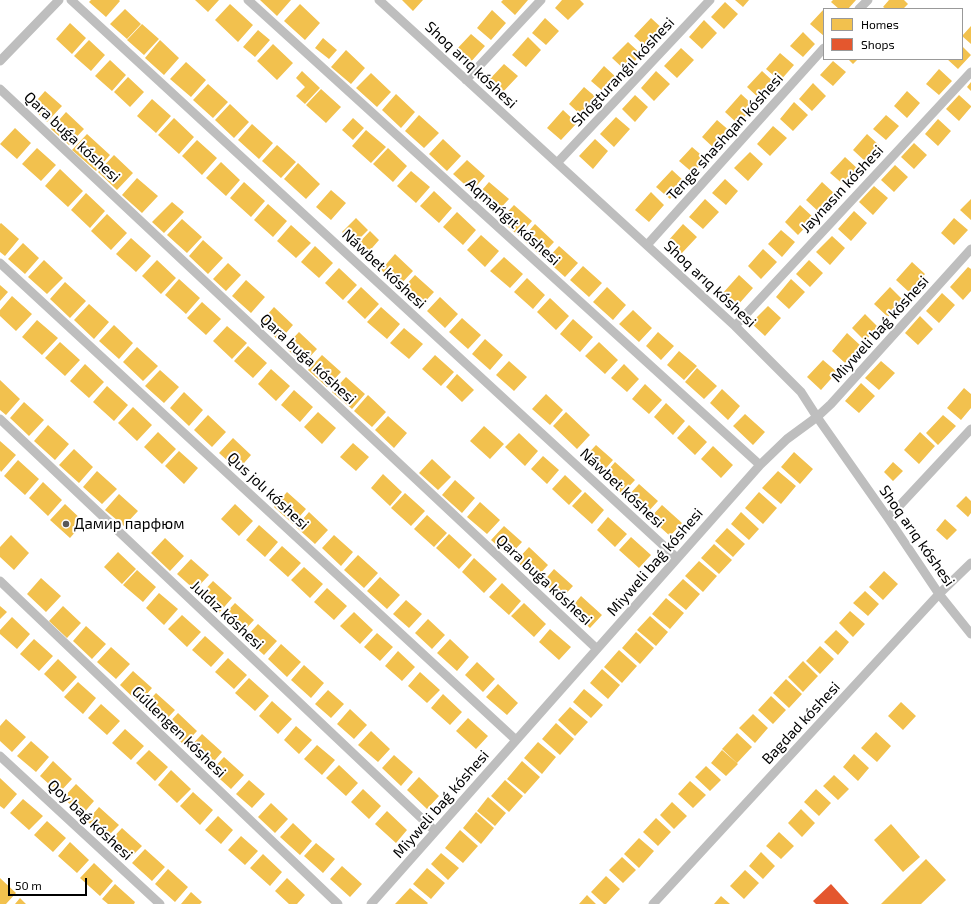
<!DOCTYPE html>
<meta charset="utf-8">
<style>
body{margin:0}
#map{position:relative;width:971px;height:904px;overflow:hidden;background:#fff;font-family:"Exo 2",sans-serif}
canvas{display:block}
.legend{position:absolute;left:823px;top:8px;width:140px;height:52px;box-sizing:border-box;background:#fff;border:1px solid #999;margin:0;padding:5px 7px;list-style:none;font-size:12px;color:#000}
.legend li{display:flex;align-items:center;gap:8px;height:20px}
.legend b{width:20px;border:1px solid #999}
.scale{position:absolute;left:8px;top:878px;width:79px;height:18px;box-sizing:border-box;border:2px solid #000;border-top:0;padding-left:5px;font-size:12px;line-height:14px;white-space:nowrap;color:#000;-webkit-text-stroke:3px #fff;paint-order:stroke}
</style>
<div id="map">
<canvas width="971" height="904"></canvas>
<ul class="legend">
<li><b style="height:11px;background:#f2c14e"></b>Homes</li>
<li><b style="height:11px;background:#e4572e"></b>Shops</li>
</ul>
<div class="scale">50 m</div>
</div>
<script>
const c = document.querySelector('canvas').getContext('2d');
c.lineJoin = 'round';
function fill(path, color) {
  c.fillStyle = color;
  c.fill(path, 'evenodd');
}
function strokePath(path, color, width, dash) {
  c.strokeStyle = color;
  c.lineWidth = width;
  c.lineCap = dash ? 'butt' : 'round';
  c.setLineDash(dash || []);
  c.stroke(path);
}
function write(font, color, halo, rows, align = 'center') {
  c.font = font + ' "Exo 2",sans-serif';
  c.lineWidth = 4;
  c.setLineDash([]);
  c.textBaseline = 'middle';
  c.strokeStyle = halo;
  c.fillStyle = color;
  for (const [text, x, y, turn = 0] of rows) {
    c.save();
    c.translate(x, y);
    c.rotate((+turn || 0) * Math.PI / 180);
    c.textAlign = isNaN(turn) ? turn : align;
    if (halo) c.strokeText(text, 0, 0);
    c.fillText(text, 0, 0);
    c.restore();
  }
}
fill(new Path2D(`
 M91 0H119L120 1 106 17 89 2Z
 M195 0H219L208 12Z
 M260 0H291L277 16Z
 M402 0H423L413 11Z
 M503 0H528L515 15 501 2Z
 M562 0H580L584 4 568 20 555 8Z
 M735 0H749L743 7Z
 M833 0H856L848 9H839L831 2Z
 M889 0H904L908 4 903 9H886L883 7Z
 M725 2 738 14 724 29 711 17Z
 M230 4 253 25 238 42 215 20Z
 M300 4 320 23 305 40 284 21Z
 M125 9 141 24 127 39 110 24Z
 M824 9V36L810 24Z
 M492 10 506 23 491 40 477 28Z
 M545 18 559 31 546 45 532 33Z
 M651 18 664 30 647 48 634 36Z
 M704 20 717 33 702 49 689 37Z
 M70 23 86 38 72 54 56 39Z
 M142 24 159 39 144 55 127 40Z
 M971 26V44L962 36Z
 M258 30 270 40 255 57 243 47Z
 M803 32 815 44 803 57 790 46Z
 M471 34 485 46 469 64 455 51Z
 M528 37 541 50 526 67 512 55Z
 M323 38 337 50 329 59 315 48Z
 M89 40 105 55 91 71 74 56Z
 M160 40 179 58 164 75 145 58Z
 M628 42 641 54 626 71 612 58Z
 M273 44 293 63 277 80 257 61Z
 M962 46 971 55 958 69 947 59H962Z
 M681 48 694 60 677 78 664 66Z
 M346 50 365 68 351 84 331 67Z
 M780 53 794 65 780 81 766 69Z
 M848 59H858L853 64Z
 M110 60 126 75 112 91 95 76Z
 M833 61 846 72 833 86 820 75Z
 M186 62 206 80 191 97 170 79Z
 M504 64 518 76 501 94 488 81Z
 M604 66 618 79 605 93 591 81Z
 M939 69 952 81 939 95 926 84Z
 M302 71 320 88 305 104 296 96 305 87 296 78Z
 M656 71 670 84 654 101 641 88Z
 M762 71 775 83 761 100 747 87Z
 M371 73 391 92 377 107 356 88Z
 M128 77 144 92 130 107 114 92Z
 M971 82V91L967 87Z
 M813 83 826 96 812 111 799 99Z
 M208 84 228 102 213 118 193 100Z
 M584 87 598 99 582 116 569 104Z
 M321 89 341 107 326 123 306 105Z
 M45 91 62 106 47 122 31 107Z
 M907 91 920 103 907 118 894 106Z
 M396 94 415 112 401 128 382 110Z
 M741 94 754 106 738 124 725 112Z
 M635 95 648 107 635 122 622 109Z
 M959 95 971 106V107L959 121 946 109Z
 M152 99 171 116 156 133 137 116Z
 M794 102 808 115 793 131 780 119Z
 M230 104 249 122 234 138 215 120Z
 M563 110 577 123 561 140 547 128Z
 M66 112 84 129 69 145 51 129Z
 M419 115 439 133 424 148 405 131Z
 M886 115 899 126 886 140 873 129Z
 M616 117 630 129 614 147 600 134Z
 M174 118 194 137 179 154 158 135Z
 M353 118 364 128 353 140 342 130Z
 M938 119 951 131 938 146 925 134Z
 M717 120 731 132 715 149 702 137Z
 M252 124 273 143 259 159 238 140Z
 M773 126 787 138 770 156 757 144Z
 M15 128 31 143 17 159 0 144Z
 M366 130 386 147 371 163 352 146Z
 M87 134 110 155 96 171 72 150Z
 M867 134 880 146 866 162 853 150Z
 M443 139 461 156 447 171 429 154Z
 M595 139 608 151 593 169 579 156Z
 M197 140 217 158 202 175 182 156Z
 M914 143 927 155 914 169 901 157Z
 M277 145 296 162 281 178 262 161Z
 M692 147 706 159 693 173 679 161Z
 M37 148 56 165 41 181 22 164Z
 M388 148 407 166 393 182 373 164Z
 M750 152 763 164 748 181 734 168Z
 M114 155 133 173 117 190 98 172Z
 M845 157 858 169 844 185 830 173Z
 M467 160 485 176 472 191 453 174Z
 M221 162 240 180 226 196 206 178Z
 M298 163 320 184 306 199 284 179Z
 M895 165 908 177 894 192 881 180Z
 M60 169 83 191 68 207 45 186Z
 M672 170 685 182 670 199 656 187Z
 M411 171 430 187 416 203 397 186Z
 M137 178 158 196 142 213 122 195Z
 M725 179 738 191 726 205 712 193Z
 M244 182 265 201 251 217 230 198Z
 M489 182 509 199 495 214 476 197Z
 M822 182 835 194 819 212 806 200Z
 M874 186 888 198 873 215 859 202Z
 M331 190 346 203 331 220 316 207Z
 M434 191 452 208 439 223 420 206Z
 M651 192 664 205 649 222 635 210Z
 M86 193 105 211 90 228 71 210Z
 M705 199 719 212 703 229 689 217Z
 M971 199V220L960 210Z
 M172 202 184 212 164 233 152 222Z
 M268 204 287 221 273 237 254 220Z
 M514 205 532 221 519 236 500 220Z
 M800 205 814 218 798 235 785 222Z
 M854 211 867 223 851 241 838 229Z
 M457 212 476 230 463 245 443 227Z
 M107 214 127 233 111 250 91 231Z
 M356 218 368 230 354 244 342 232Z
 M954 218 968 230 954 245 941 233Z
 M182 219 202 237 187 253 167 235Z
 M1 223 19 239 5 256 0 252V224Z
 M535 224 554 242 541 256 522 239Z
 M683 224 697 237 681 254 667 242Z
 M291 225 311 243 296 258 277 241Z
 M781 230 795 242 782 257 768 244Z
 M370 231 379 240 366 255 356 246Z
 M481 235 499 251 485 267 467 250Z
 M832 236 845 248 830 265 816 252Z
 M131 238 151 256 136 272 116 254Z
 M203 240 223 258 208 274 189 256Z
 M23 243 39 258 25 274 8 259Z
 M315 246 333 263 319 278 301 262Z
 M559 246 578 263 565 277 546 260Z
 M763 249 777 262 761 279 748 266Z
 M395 254 413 271 399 286 381 270Z
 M504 257 523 274 510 288 490 271Z
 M44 260 63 278 47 294 28 277Z
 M157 260 176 278 161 294 142 276Z
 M809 260 823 273 810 287 796 274Z
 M912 262 925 274 909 292 896 280Z
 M228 263 241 275 226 291 213 279Z
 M583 266 602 283 589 297 570 280Z
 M968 267 971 269V291L963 300 950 287Z
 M339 268 357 285 343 300 325 283Z
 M415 275 434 292 421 306 402 289Z
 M739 275 753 288 737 306 723 293Z
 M527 278 545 295 533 309 514 292Z
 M179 279 200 298 186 314 165 295Z
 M791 279 805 292 789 309 776 297Z
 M246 280 265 297 251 313 232 296Z
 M65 282 86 301 70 318 50 299Z
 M0 285 8 292 0 301Z
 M361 287 379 304 365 319 347 302Z
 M607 287 626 305 613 320 593 302Z
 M890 287 903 300 888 317 874 304Z
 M942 293 955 305 939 323 926 311Z
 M12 296 32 314 16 331 0 316V310Z
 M440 297 458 314 445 328 427 311Z
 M550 298 569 316 556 330 537 312Z
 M202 302 221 319 206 335 187 318Z
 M89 304 109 322 94 339 74 320Z
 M768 306 781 318 765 336 751 323Z
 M274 307 293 325 279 341 260 323Z
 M381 307 400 324 387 339 367 322Z
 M633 310 652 328 639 342 619 324Z
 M865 314 878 327 865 341 852 328Z
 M920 316 933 329 918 345 905 333Z
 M462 318 481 335 468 349 449 332Z
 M573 319 593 337 580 352 560 334Z
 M37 320 58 338 42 355 22 337Z
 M114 325 133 343 119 359 99 341Z
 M227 326 247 343 232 359 213 341Z
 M404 328 423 344 409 359 390 343Z
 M299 332 317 349 303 364 285 347Z
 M658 332 674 346 661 360 646 346Z
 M847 333 861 346 845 363 832 351Z
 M485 339 503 355 490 370 472 354Z
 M60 342 80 360 65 376 45 358Z
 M599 342 618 360 605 374 585 356Z
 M248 346 267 363 253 378 234 361Z
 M137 347 158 366 143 381 123 362Z
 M679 351 697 366 684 380 667 365Z
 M322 355 341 372 327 387 308 370Z
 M435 355 454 372 441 386 422 369Z
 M823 360 837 372 821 390 807 377Z
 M509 361 527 377 514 391 496 375Z
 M881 361 895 373 879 390 865 378Z
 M85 364 104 382 89 398 70 381Z
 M624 364 639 379 627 392 611 378Z
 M697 368 717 386 704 399 685 382Z
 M271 369 290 386 276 401 258 384Z
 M160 370 179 387 164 403 145 386Z
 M457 374 474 390 462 402 446 387Z
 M346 377 365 394 352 409 332 392Z
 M0 380 20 399 6 415 0 410Z
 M861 383 875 396 859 413 845 401Z
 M645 384 662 400 649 414 632 399Z
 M107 386 128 405 114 421 93 402Z
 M964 388 971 394V408L961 420 947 408Z
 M722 389 740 406 728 420 710 403Z
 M294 390 313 407 300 422 281 405Z
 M184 392 203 410 189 426 170 408Z
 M546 394 563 410 550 425 532 409Z
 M368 395 386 412 372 427 354 411Z
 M24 402 44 420 29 436 10 418Z
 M666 403 685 421 673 435 654 417Z
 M133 407 152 425 137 441 118 423Z
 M318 412 336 428 322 444 304 427Z
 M566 412 590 435 577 449 553 426Z
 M745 414 765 432 753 445 733 426Z
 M208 415 226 432 212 447 194 430Z
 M943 415 956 426 938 445 926 433Z
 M388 416 407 433 394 448 375 430Z
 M48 425 69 444 55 460 34 441Z
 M689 425 707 442 695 455 677 438Z
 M484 426 504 444 490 459 470 441Z
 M158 432 176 449 162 464 144 447Z
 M920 432 935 446 919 464 904 450Z
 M519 433 538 451 525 466 505 447Z
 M233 438 251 455 238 470 219 453Z
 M0 441 16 455 1 472 0 470Z
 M353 443 369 457 356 471 340 457Z
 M596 445 613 460 600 475 583 459Z
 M713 446 733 465 721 478 701 459Z
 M74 449 93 467 79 483 59 465Z
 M179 451 198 468 184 484 165 466Z
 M794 452 813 469 800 484 781 467Z
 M543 456 559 470 547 484 531 469Z
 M432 459 451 477 438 490 419 473Z
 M18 460 39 479 25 495 4 476Z
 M615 462 635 480 622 494 603 476Z
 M893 462 903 471 893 481 884 472Z
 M97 471 117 489 102 504 83 487Z
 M778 471 796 486 781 504 762 488Z
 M383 474 402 492 390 506 371 488Z
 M565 475 582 491 569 505 552 489Z
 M455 480 475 498 462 513 442 495Z
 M43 482 62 500 48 516 29 498Z
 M639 484 658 501 646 514 627 497Z
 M287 492 306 509 293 524 274 507Z
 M585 492 604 510 592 524 572 506Z
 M759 492 777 508 763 524 745 508Z
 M405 493 425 511 411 526 391 508Z
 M119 494 138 511 124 526 105 510Z
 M966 496 971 501V513L968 517 956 506Z
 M480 502 500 520 487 534 467 517Z
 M65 504 84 522 70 538 50 520Z
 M235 504 253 521 239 536 221 519Z
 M662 505 682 523 670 536 650 518Z
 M309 512 328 530 315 544 296 527Z
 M741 512 759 529 749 540 731 524Z
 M427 515 447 533 434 547 414 529Z
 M608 517 627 534 615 547 597 530Z
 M945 519 957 530 947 540 936 530Z
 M259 525 278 542 265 557 246 540Z
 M504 526 522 542 509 556 491 540Z
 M727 528 745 544 733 557 715 541Z
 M449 534 472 555 459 569 436 548Z
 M11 535 29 553 14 570 0 557V547Z
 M334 535 353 552 341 566 322 548Z
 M631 537 651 555 639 568 619 550Z
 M165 538 184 556 170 571 151 553Z
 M714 544 732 560 719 574 701 558Z
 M282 546 301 563 288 577 269 560Z
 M529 547 548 565 536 578 516 561Z
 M118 552 136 569 122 584 104 567Z
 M358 555 378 573 364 588 344 570Z
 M474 558 497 579 484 593 462 572Z
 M191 559 209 575 195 590 177 574Z
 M699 561 717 576 703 592 685 576Z
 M304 567 323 584 310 598 291 580Z
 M554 569 573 586 561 599 543 582Z
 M137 570 156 587 143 602 123 585Z
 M884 571 898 584 883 600 869 587Z
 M380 577 400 595 387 609 367 591Z
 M41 578 61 596 46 612 27 594Z
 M683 579 700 594 686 610 668 595Z
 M213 581 232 598 219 613 200 595Z
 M502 583 521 601 509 615 489 597Z
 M327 588 347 606 334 620 314 602Z
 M865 591 879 604 868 616 853 603Z
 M159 593 178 609 164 625 146 608Z
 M581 596 602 615 590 628 570 609Z
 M666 598 684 613 670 629 652 614Z
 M406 600 422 614 409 628 393 614Z
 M235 603 254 620 241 634 222 617Z
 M524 603 546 624 534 637 511 616Z
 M0 606 7 612 0 619Z
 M63 606 81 623 67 638 49 621Z
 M850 611 865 624 853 637 839 623Z
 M354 612 373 630 360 644 340 626Z
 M182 615 201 632 187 647 168 629Z
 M650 616 668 632 656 646 637 630Z
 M12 617 30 634 17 649 0 634V630Z
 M428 619 445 635 432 649 415 633Z
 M258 624 277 641 264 655 245 638Z
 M86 626 106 644 92 659 73 641Z
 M550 629 571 647 559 660 539 642Z
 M836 630 849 642 838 655 824 642Z
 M636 632 654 648 640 664 622 648Z
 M377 633 393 647 380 661 364 647Z
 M205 636 224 653 211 667 192 650Z
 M34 639 53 656 39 671 20 654Z
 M450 639 469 657 457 671 437 653Z
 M281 644 301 662 287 677 268 659Z
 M820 646 834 659 820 674 806 661Z
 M111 647 130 664 116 679 97 662Z
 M619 650 637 666 622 683 604 667Z
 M398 651 415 667 402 681 385 666Z
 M228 658 247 675 234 689 215 672Z
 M58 659 77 677 63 692 44 674Z
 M803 661 818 676 803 692 788 677Z
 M477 662 495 679 483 692 465 675Z
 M304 665 324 683 311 698 291 680Z
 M602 669 620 685 608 699 590 683Z
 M133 671 152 688 139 703 120 685Z
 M420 672 440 690 427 703 408 686Z
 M249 678 269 696 255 711 235 693Z
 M786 679 802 694 789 708 773 693Z
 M78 682 96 698 83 714 64 697Z
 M498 684 518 703 507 715 486 697Z
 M584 689 603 705 591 718 573 702Z
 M328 690 344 704 331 718 315 704Z
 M156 693 175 710 162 724 143 707Z
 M443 694 462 712 450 725 431 708Z
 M771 696 786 710 773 724 758 710Z
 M272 701 292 719 278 734 259 716Z
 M901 702 916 716 903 730 888 716Z
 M101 704 120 721 107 735 88 718Z
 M570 707 588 722 575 736 558 720Z
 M350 709 367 725 354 739 337 724Z
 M178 713 197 731 184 745 165 727Z
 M753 714 768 728 755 743 739 728Z
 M468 718 488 736 476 749 456 731Z
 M6 719 26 737 12 752 0 741V726Z
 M556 723 574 739 560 755 542 739Z
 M296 726 312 740 299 754 284 740Z
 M125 729 144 746 131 760 112 743Z
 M371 731 390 749 378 762 358 745Z
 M876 732 891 746 877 762 861 748Z
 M737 733 752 747 737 763 722 749Z
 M202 734 222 752 209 767 189 748Z
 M31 741 49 757 36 772 17 756Z
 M538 742 556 757 542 774 524 758Z
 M317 745 335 760 322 775 304 759Z
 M149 750 168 767 155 781 136 763Z
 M722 750 738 764 726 776 711 763Z
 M854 754 869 768 858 781 843 767Z
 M394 755 413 772 401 786 382 768Z
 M224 757 244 775 231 789 211 771Z
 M53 761 72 779 59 793 40 776Z
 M522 761 540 777 525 794 507 779Z
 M339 765 358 783 346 796 326 778Z
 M706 766 721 780 710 791 695 777Z
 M171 770 191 789 177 803 158 785Z
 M834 775 849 789 838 800 823 786Z
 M419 777 439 796 427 809 407 790Z
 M0 778 17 794 4 809 0 806Z
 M249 780 265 794 252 808 236 794Z
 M505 780 523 796 509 812 491 796Z
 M690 781 706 795 693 808 678 794Z
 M76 784 94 801 82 815 63 798Z
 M363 789 381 806 369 819 351 802Z
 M816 789 831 803 819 816 804 802Z
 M193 792 213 810 200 825 180 806Z
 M488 797 506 813 495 826 477 811Z
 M23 799 43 816 29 830 10 813Z
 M672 802 687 816 674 829 660 815Z
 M271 803 288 819 275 833 258 817Z
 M99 807 119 825 106 838 87 821Z
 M801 809 815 823 802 837 788 823Z
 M387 811 407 830 396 843 375 824Z
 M476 812 494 828 481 844 463 828Z
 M218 816 233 830 221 844 205 830Z
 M656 818 671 832 658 846 643 832Z
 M47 821 66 838 53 852 34 835Z
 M293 823 312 841 300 855 280 837Z
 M891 824 920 857 903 872 874 840Z
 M122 828 142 846 128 860 109 842Z
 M460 830 478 846 463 863 445 848Z
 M779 832 794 846 781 859 766 846Z
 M241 836 258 851 245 865 228 850Z
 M639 838 654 851 639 868 624 854Z
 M70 842 89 860 77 873 58 856Z
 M316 843 335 859 323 873 304 856Z
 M145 849 165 867 152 881 132 863Z
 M761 852 775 866 763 879 749 866Z
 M441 853 459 868 448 880 431 864Z
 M263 854 282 872 270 886 250 868Z
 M622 857 636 870 623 883 609 870Z
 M926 859 946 880 921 904H881Z
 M94 863 113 881 100 896 80 878Z
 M342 866 362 884 350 897 330 879Z
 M427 868 445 883 431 899 413 884Z
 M168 869 188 887 175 902 155 884Z
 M745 870 759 883 744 899 730 886Z
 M606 876 620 889 606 904H604L591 892Z
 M0 878 16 893 6 904H0Z
 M287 878 305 895 297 904H289L275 891Z
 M115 884 135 902 134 904H108L102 899Z
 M410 888 428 903 427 904H395Z
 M191 892 202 902 200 904H181Z
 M587 895 596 904H579Z
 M721 896 730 904H714Z
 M20 898 26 904H15Z`), '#f2c14e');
fill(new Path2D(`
 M831 884 849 904H816L813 901Z`), '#e4572e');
strokePath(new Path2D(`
 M71 0 677 558
 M248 0 760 465
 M379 0 735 326 801 392 817 417 888 518 939 594 971 634
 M859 9 868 0
 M0 61 59 0
 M466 80 541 0
 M0 89 597 649
 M557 163 710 0
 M647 245 824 48
 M0 263 516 740
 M735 326 971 72
 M0 419 435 831
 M888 518 971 429
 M0 581 338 904
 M0 756 160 904
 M371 904 760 465 787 439 817 417 831 404 971 249
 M653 904 939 594 971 563`), '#bebebe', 9);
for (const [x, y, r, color] of [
 [66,524,4,"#595959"]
]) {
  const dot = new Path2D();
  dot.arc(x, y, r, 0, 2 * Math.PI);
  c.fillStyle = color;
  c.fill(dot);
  strokePath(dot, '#fff', 1.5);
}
write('15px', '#000', '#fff', [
 ["Shoq arıq kóshesi",471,65,43],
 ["Shógturanǵıl kóshesi",623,72,-47],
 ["Qara buǵa kóshesi",72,137,43],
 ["Tenge shashqan kóshesi",725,137,-48],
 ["Jaynasın kóshesi",842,189,-47],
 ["Aqmańǵıt kóshesi",513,222,42],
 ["Náwbet kóshesi",384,269,43],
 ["Shoq arıq kóshesi",710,284,43],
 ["Miyweli baǵ kóshesi",880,329,-48],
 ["Qara buǵa kóshesi",308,359,43],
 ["Náwbet kóshesi",622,488,43],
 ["Qus jolı kóshesi",268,491,43],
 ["Shoq arıq kóshesi",917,536,55],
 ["Miyweli baǵ kóshesi",655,562,-49],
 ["Qara buǵa kóshesi",544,580,43],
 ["Juldız kóshesi",227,615,43],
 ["Bagdad kóshesi",801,723,-47],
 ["Gúllengen kóshesi",179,732,44],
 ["Miyweli baǵ kóshesi",441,804,-49],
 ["Qoy baǵ kóshesi",90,820,43]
]);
write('15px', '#000', '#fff', [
 ["Дамир парфюм",74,524]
], 'left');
</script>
